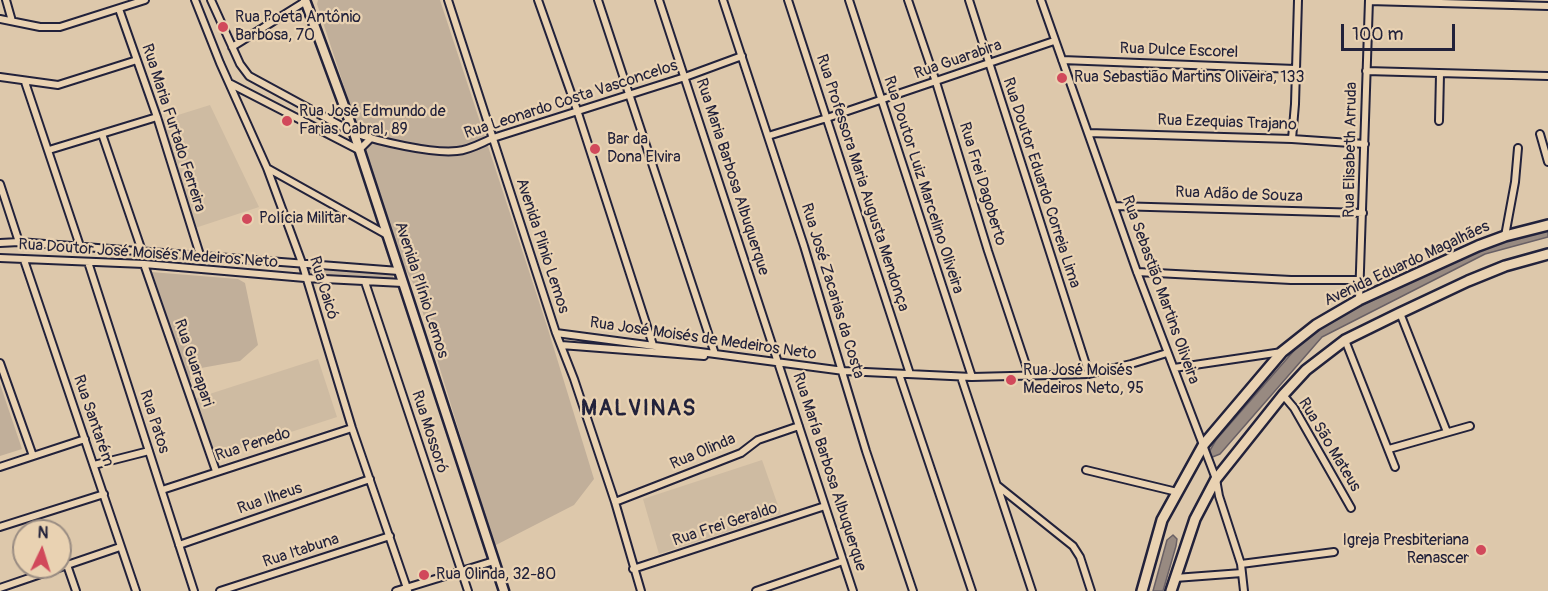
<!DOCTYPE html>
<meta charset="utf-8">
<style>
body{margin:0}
#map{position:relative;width:1548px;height:591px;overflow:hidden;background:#ddc8ab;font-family:Pangolin,sans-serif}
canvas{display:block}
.north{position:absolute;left:12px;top:519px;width:60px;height:60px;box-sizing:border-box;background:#e9d2b2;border:2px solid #998c82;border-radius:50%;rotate:4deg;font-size:16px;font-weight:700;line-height:24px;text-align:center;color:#22223b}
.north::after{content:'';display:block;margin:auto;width:21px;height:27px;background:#d1495b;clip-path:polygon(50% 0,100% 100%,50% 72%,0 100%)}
.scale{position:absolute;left:1341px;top:24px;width:114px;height:27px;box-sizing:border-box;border:3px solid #22223b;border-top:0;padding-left:8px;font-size:18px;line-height:21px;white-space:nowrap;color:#22223b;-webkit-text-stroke:4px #e9d2b2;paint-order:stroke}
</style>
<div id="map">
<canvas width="1548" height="591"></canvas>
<div class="north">N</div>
<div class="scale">100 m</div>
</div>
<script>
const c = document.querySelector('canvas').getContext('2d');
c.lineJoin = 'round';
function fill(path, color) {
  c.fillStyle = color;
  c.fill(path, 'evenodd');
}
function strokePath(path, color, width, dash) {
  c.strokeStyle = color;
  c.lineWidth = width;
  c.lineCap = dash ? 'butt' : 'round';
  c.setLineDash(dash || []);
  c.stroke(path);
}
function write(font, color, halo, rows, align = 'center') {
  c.font = font + ' Pangolin,sans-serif';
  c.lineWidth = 4.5;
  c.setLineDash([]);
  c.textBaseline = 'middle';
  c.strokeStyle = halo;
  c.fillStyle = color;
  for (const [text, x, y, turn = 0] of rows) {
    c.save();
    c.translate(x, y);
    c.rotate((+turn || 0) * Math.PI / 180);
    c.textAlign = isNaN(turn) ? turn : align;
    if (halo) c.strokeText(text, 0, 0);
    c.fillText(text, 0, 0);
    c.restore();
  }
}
fill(new Path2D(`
 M210 105 259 207 195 228 162 120Z
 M318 359 337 417 214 457 194 399Z
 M762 460 781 514 659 554 643 499Z`), '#cebba2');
fill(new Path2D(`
 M318 0H440L547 326 594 479 574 505 494 546 415 287 402 263 317 4Z
 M305 266 393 273V280L309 276Z
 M151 272 238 279 245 283 258 345 240 361 190 370 191 380 186 381Z
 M0 384 22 449 0 456Z`), '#c1af9a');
const water = new Path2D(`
 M1548 229V237L1485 254 1322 337 1220 454 1210 458 1209 452 1216 440 1312 330 1479 248Z
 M1173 535 1177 539 1176 546 1163 591H1153L1167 540Z`);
fill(water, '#988a81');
strokePath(water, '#696065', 1.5);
const street = new Path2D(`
 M6 0 12 21
 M195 0 220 63 267 168 302 263 352 428 408 591
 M211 0 240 64 249 76 354 133C378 141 432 154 457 151 470 150 481 143 493 138L685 77 742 56
 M448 0 556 333 574 379 615 502 641 591
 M538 0 577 110 653 345
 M598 0 715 354
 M659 0 853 591
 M723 0 804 246 866 451 913 591
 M788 0 910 374
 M849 0 972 377
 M908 0 936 82 988 251 1030 377
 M969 0 1089 374
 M1041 0 1137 272 1216 479 1219 496 1241 564 1244 591
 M1369 1 1548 6
 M119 9 157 117 200 255
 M0 19 40 27H60L145 0
 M232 47 306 1
 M1062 60 1295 69
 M1366 71 1548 76
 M0 77 58 85 137 60
 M25 82 80 246
 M231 84 359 150 371 138
 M1439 121 1440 74
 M1088 133 1292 139 1365 144
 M102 134 142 251
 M1540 134 1548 162
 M768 136 827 118 1054 41
 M1292 139 1295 104 1298 0
 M49 150 157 117
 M267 168 387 235
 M0 184 19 242
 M1115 206 1363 213
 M1505 236 1515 182 1518 148
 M0 243 19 242 399 271
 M0 258 144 264 305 278 403 283
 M24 260 136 591
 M88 262 194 591
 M144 264 216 471
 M1137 272 1291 280H1360
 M365 282 468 591
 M1359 300 1369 0
 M1400 313 1447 432
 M556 333 844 371 972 377 1089 374 1131 364 1167 353
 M1345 340 1395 467
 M561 345 704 356
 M0 363 33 456
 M1174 368 1282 352
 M899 374 972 591
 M961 377 1032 591
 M1283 395 1294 408 1351 508
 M1389 449 1470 426
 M94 465 149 451
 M0 467 85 439
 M1086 470 1177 492
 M998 486 1073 546 1080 557 1091 591
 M162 490 352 428
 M615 502 741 453 758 440 799 426
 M0 527 104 494
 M179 545 370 479
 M1241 564 1334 552
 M67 565 76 591
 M633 569 825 506
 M1175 578 1242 573
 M0 588 120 547
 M220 591 390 536
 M396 591 494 561
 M756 591 843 561`);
const secondary = new Path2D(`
 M305 0 354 133 504 591`);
const primary = new Path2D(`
 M1142 591 1162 520 1204 444 1282 352 1316 325 1359 300 1478 246 1505 236 1548 225
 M1171 591 1195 519 1216 479 1283 395 1306 370 1345 340 1400 313 1468 281 1505 266 1548 254`);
strokePath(street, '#22223b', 10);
strokePath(secondary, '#22223b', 13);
strokePath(primary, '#22223b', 14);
strokePath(street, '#e9d2b2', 6);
strokePath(secondary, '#e9d2b2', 8);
strokePath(primary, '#e9d2b2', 9);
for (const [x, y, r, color] of [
 [223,27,6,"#d1495b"],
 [1062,78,6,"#d1495b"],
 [287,121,6,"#d1495b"],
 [595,149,6,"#d1495b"],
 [247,219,6,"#d1495b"],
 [1011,380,6,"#d1495b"],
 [1481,550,6,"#d1495b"],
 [424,575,6,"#d1495b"]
]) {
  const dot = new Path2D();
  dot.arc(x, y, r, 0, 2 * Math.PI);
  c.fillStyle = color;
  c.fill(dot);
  strokePath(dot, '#e9d2b2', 2);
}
write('16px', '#22223b', '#e9d2b2', [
 ["Rua Poeta Antônio",235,18],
 ["Barbosa, 70",235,36],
 ["Rua Sebastião Martins Oliveira, 133",1074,78],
 ["Rua José Edmundo de",299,112],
 ["Farias Cabral, 89",299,130],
 ["Bar da",607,140],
 ["Dona Elvira",607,158],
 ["Polícia Militar",259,219],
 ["Rua José Moisés",1023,371],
 ["Medeiros Neto, 95",1023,389],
 ["Igreja Presbiteriana",1469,541,"right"],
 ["Renascer",1469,559,"right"],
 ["Rua Olinda, 32-80",436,575]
], 'left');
write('16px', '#22223b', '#e9d2b2', [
 ["Rua Dulce Escorel",1179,51,2],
 ["Rua Guarabira",958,60,-19],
 ["Rua Leonardo Costa Vasconcelos",571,100,-18],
 ["Rua Ezequias Trajano",1227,123,2],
 ["Rua Maria Furtado Ferreira",173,128,72],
 ["Rua Elisabeth Arruda",1351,150,-89],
 ["Rua Maria Barbosa Albuquerque",732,177,72],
 ["Rua Professora Maria Augusta Mendonça",862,183,72],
 ["Rua Doutor Eduardo Correia Lima",1041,183,72],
 ["Rua Frei Dagoberto",982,184,73],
 ["Rua Doutor Luiz Marcelino Oliveira",923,185,72],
 ["Rua Adão de Souza",1239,195,2],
 ["Avenida Plinio Lemos",542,246,72],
 ["Rua Doutor José Moisés Medeiros Neto",148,254,4],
 ["Avenida Eduardo Magalhães",1407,264,-25],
 ["Rua Caicó",323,288,73],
 ["Avenida Plínio Lemos",421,290,72],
 ["Rua Sebastião Martins Oliveira",1160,290,70],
 ["Rua José Zacarias da Costa",832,291,73],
 ["Rua José Moisés de Medeiros Neto",703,339,8],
 ["Rua Guarapari",193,363,71],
 ["Rua Santarém",93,421,71],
 ["Rua Patos",154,422,72],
 ["Rua Mossoró",429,432,72],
 ["Rua Penedo",253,445,-18],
 ["Rua São Mateus",1329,445,59],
 ["Rua Olinda",703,452,-23],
 ["Rua María Barbosa Albuquerque",829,472,72],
 ["Rua Ilheus",270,499,-19],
 ["Rua Frei Geraldo",725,525,-18],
 ["Rua Itabuna",301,551,-18]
]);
c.letterSpacing = '1.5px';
write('bold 22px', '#22223b', '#e9d2b2', [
 ["MALVINAS",639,409]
]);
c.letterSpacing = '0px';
</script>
